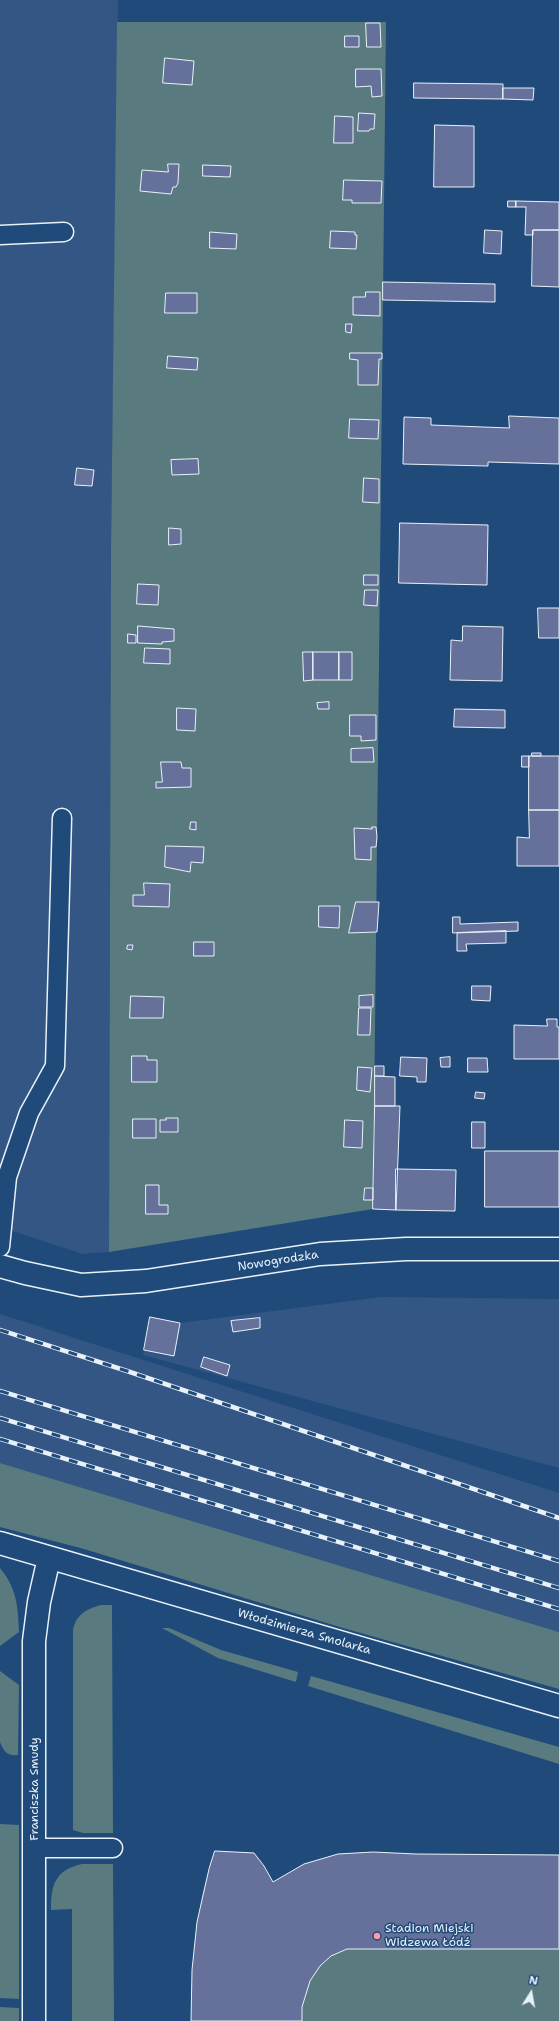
<!DOCTYPE html>
<meta charset="utf-8">
<style>
body{margin:0}
#map{position:relative;width:559px;height:2021px;overflow:hidden;background:#1f4a7a;font-family:"Shantell Sans",sans-serif}
canvas{display:block}
.north{position:absolute;left:511px;top:1973px;width:40px;height:40px;-webkit-text-stroke:3px #1f4a7a;paint-order:stroke;rotate:11deg;font-size:11px;font-weight:700;line-height:16px;text-align:center;color:#e8f1f8}
.north::after{content:'';display:block;margin:auto;width:14px;height:18px;background:#e8f1f8;clip-path:polygon(50% 0,100% 100%,50% 72%,0 100%)}
</style>
<div id="map">
<canvas width="559" height="2021"></canvas>
<div class="north">N</div>
</div>
<script>
const c = document.querySelector('canvas').getContext('2d');
c.lineJoin = 'round';
function fill(path, color) {
  c.fillStyle = color;
  c.fill(path, 'evenodd');
}
function strokePath(path, color, width, dash) {
  c.strokeStyle = color;
  c.lineWidth = width;
  c.lineCap = dash ? 'butt' : 'round';
  c.setLineDash(dash || []);
  c.stroke(path);
}
function write(font, color, halo, rows, align = 'center') {
  c.font = font + ' "Shantell Sans",sans-serif';
  c.lineWidth = 3;
  c.setLineDash([]);
  c.textBaseline = 'middle';
  c.strokeStyle = halo;
  c.fillStyle = color;
  for (const [text, x, y, turn = 0] of rows) {
    c.save();
    c.translate(x, y);
    c.rotate((+turn || 0) * Math.PI / 180);
    c.textAlign = isNaN(turn) ? turn : align;
    if (halo) c.strokeText(text, 0, 0);
    c.fillText(text, 0, 0);
    c.restore();
  }
}
fill(new Path2D(`
 M0 0H118L111 550 109 1252 93 1253 83 1254 0 1227Z
 M381 1297 559 1299V1468L143 1355 150 1317 180 1323Z
 M0 1314 559 1493V1632L0 1463Z`), '#345684');
fill(new Path2D(`
 M117 22H386L373 1209 109 1252 111 550Z
 M0 1463 559 1632V1689L343 1628 84 1549 0 1527Z
 M0 1568C17 1588 18 1607 19 1632L0 1646Z
 M101 1605H112L113 1833H83L73 1830V1632C74 1616 86 1609 101 1605Z
 M162 1628H169L221 1650 298 1672 296 1682 218 1658Z
 M0 1671 19 1685 18 1755C7 1756 4 1752 0 1742Z
 M311 1676 559 1747V1764L308 1686Z
 M0 1824 19 1825V1999L0 1998Z
 M215 1851 254 1853 273 1882 304 1864 338 1854 373 1852 416 1854 559 1855V2021H191C192 1963 195 1906 215 1851Z
 M82 1864H113L114 2021H72V1909L51 1910C51 1885 55 1870 82 1864Z
 M0 2007 19 2008V2021H0Z`), '#597b7f');
const building = new Path2D(`
 M366 23H380L381 47H367Z
 M345 36H359V47H345Z
 M165 58 194 61 192 85 163 83Z
 M356 69H381L382 96 372 97 371 86 356 87Z
 M414 83 503 84V99L414 98Z
 M503 88H534L533 100 503 99Z
 M359 113 375 114 374 129H370L369 131H358Z
 M335 116 353 117V143H334Z
 M435 125 474 126V187H434Z
 M168 164H179L178 183 176 187H173L171 194 140 191 142 170 168 172Z
 M203 165 231 166 230 177 203 176Z
 M344 180 382 181 381 203H352V200H343Z
 M508 201H516V207H508Z
 M516 201 559 202V230H533V235H525L526 207H516Z
 M485 230 502 231 501 254 484 253Z
 M533 230H559V287L532 286Z
 M331 231 355 232V235H357L356 249 330 248Z
 M210 232 237 234 236 249 210 248Z
 M383 282 495 284V302L383 300Z
 M366 292H380V316L353 315V297H365Z
 M166 293H197V313H165Z
 M346 324H352L351 333 346 332Z
 M350 353H382V359H379L378 385H358V360L350 359Z
 M168 356 198 358 197 370 167 368Z
 M509 416 559 418V464L488 462V466L403 464 404 417 431 418V425L509 428Z
 M350 419 379 420 378 439 349 438Z
 M198 459 199 474 172 475 171 460Z
 M77 468 94 470 92 486 75 485Z
 M364 478 379 479V503L363 502Z
 M400 523 488 525 487 585 399 583Z
 M169 528 181 529V544L169 545Z
 M364 575H378V585H364Z
 M138 584 159 585 158 605 137 604Z
 M365 590H378L377 606 364 605Z
 M538 608H559V638H539Z
 M138 626 174 629V641L162 642V644L138 643Z
 M463 626 503 627 502 681 450 680 451 640 462 641Z
 M128 634 136 635V643H128Z
 M145 648 170 649V664L144 663Z
 M303 652H313V680L304 681Z
 M313 652H339V680H313Z
 M339 652H352V680H339Z
 M329 702V709H318L317 703Z
 M177 708 196 709 195 731 177 730Z
 M455 709 505 710V728L454 727Z
 M350 715H376V740L361 741V736H350Z
 M373 748 374 762H351V749Z
 M532 753H541V756H532Z
 M522 756H529V767H522Z
 M529 756H559V810H529Z
 M161 762H181L182 768H191V787L156 788V782H162Z
 M529 810H559V866H517V837L529 838Z
 M191 822H196V830L190 829Z
 M372 827H376L377 837 376 847H371V860L355 859 354 828 372 829Z
 M166 846 204 847 203 863 191 862 190 872 165 867Z
 M144 883 170 884 169 907 133 906V895H144Z
 M356 902H379L377 932 349 933Z
 M319 906H340L339 928 319 927Z
 M453 917H460V924L518 922V931L453 933Z
 M506 931V943L466 944 467 951H457V933Z
 M194 942H214V956H194Z
 M128 945H133L132 950 127 949Z
 M472 986H491L490 1001 472 1000Z
 M373 995V1007H359V996Z
 M131 996 164 997 163 1018H130Z
 M359 1008H371L370 1035H358Z
 M547 1019H557V1027H559V1059H514V1025L547 1026Z
 M132 1056H147V1060H157V1082H132Z
 M401 1057 427 1058 426 1082H417V1077L400 1076Z
 M450 1057V1067H441L440 1058Z
 M468 1058H487L488 1072H468Z
 M375 1066H384V1076H375Z
 M358 1067 372 1068 370 1092 357 1090Z
 M375 1076 395 1077V1106H375Z
 M476 1092 485 1093 484 1099 475 1098Z
 M375 1106H400L396 1210 373 1209Z
 M166 1118H178V1132H160V1120H166Z
 M133 1119H156V1138H133Z
 M345 1120 363 1121 362 1148 344 1147Z
 M472 1122H485V1148H472Z
 M485 1151H559V1207H485Z
 M396 1169 456 1170 455 1211 396 1210Z
 M146 1185H159V1205H168V1214H146Z
 M365 1188H373V1200H364Z
 M150 1317 180 1323 174 1356 144 1350Z
 M260 1318V1328L233 1332 231 1321Z
 M204 1357 230 1365 227 1376 201 1367Z
 M215 1851 254 1853 264 1866 273 1882 304 1864 338 1854 373 1852 416 1854 559 1855V1949H347L331 1956 320 1966 310 1981 302 2007V2021H191L192 1970 197 1922 209 1869Z`);
fill(building, '#66719b');
strokePath(building, '#e8f1f8', 1);
const service = new Path2D(`
 M0 235 64 232
 M0 1247 7 1177 29 1113 55 1066 62 818
 M35 1848H113`);
const minor = new Path2D(`
 M0 1266 25 1273 81 1285 146 1281 320 1254 406 1249H559
 M0 1543 559 1706
 M34 2021V1641L39 1602 49 1558`);
strokePath(service, '#e8f1f8', 21);
strokePath(minor, '#e8f1f8', 25);
strokePath(service, '#1f4a7a', 18);
strokePath(minor, '#1f4a7a', 22);
const rail = new Path2D(`
 M0 1330 130 1372 559 1518
 M0 1391 559 1561
 M0 1418 559 1588
 M0 1439 559 1609`);
strokePath(rail, '#e8f1f8', 4.5);
strokePath(rail, '#1f4a7a', 3, [9]);
for (const [x, y, r, color] of [
 [377,1936,4,"#ff9aa2"]
]) {
  const dot = new Path2D();
  dot.arc(x, y, r, 0, 2 * Math.PI);
  c.fillStyle = color;
  c.fill(dot);
  strokePath(dot, '#1f4a7a', 1.5);
}
write('12px', '#e8f1f8', '#1f4a7a', [
 ["Nowogrodzka",278,1261,-9],
 ["Włodzimierza Smolarka",304,1632,16],
 ["Franciszka Smudy",35,1789,-90]
]);
write('12px', '#e8f1f8', '#1f4a7a', [
 ["Stadion Miejski",385,1929],
 ["Widzewa Łódź",385,1943]
], 'left');
</script>
